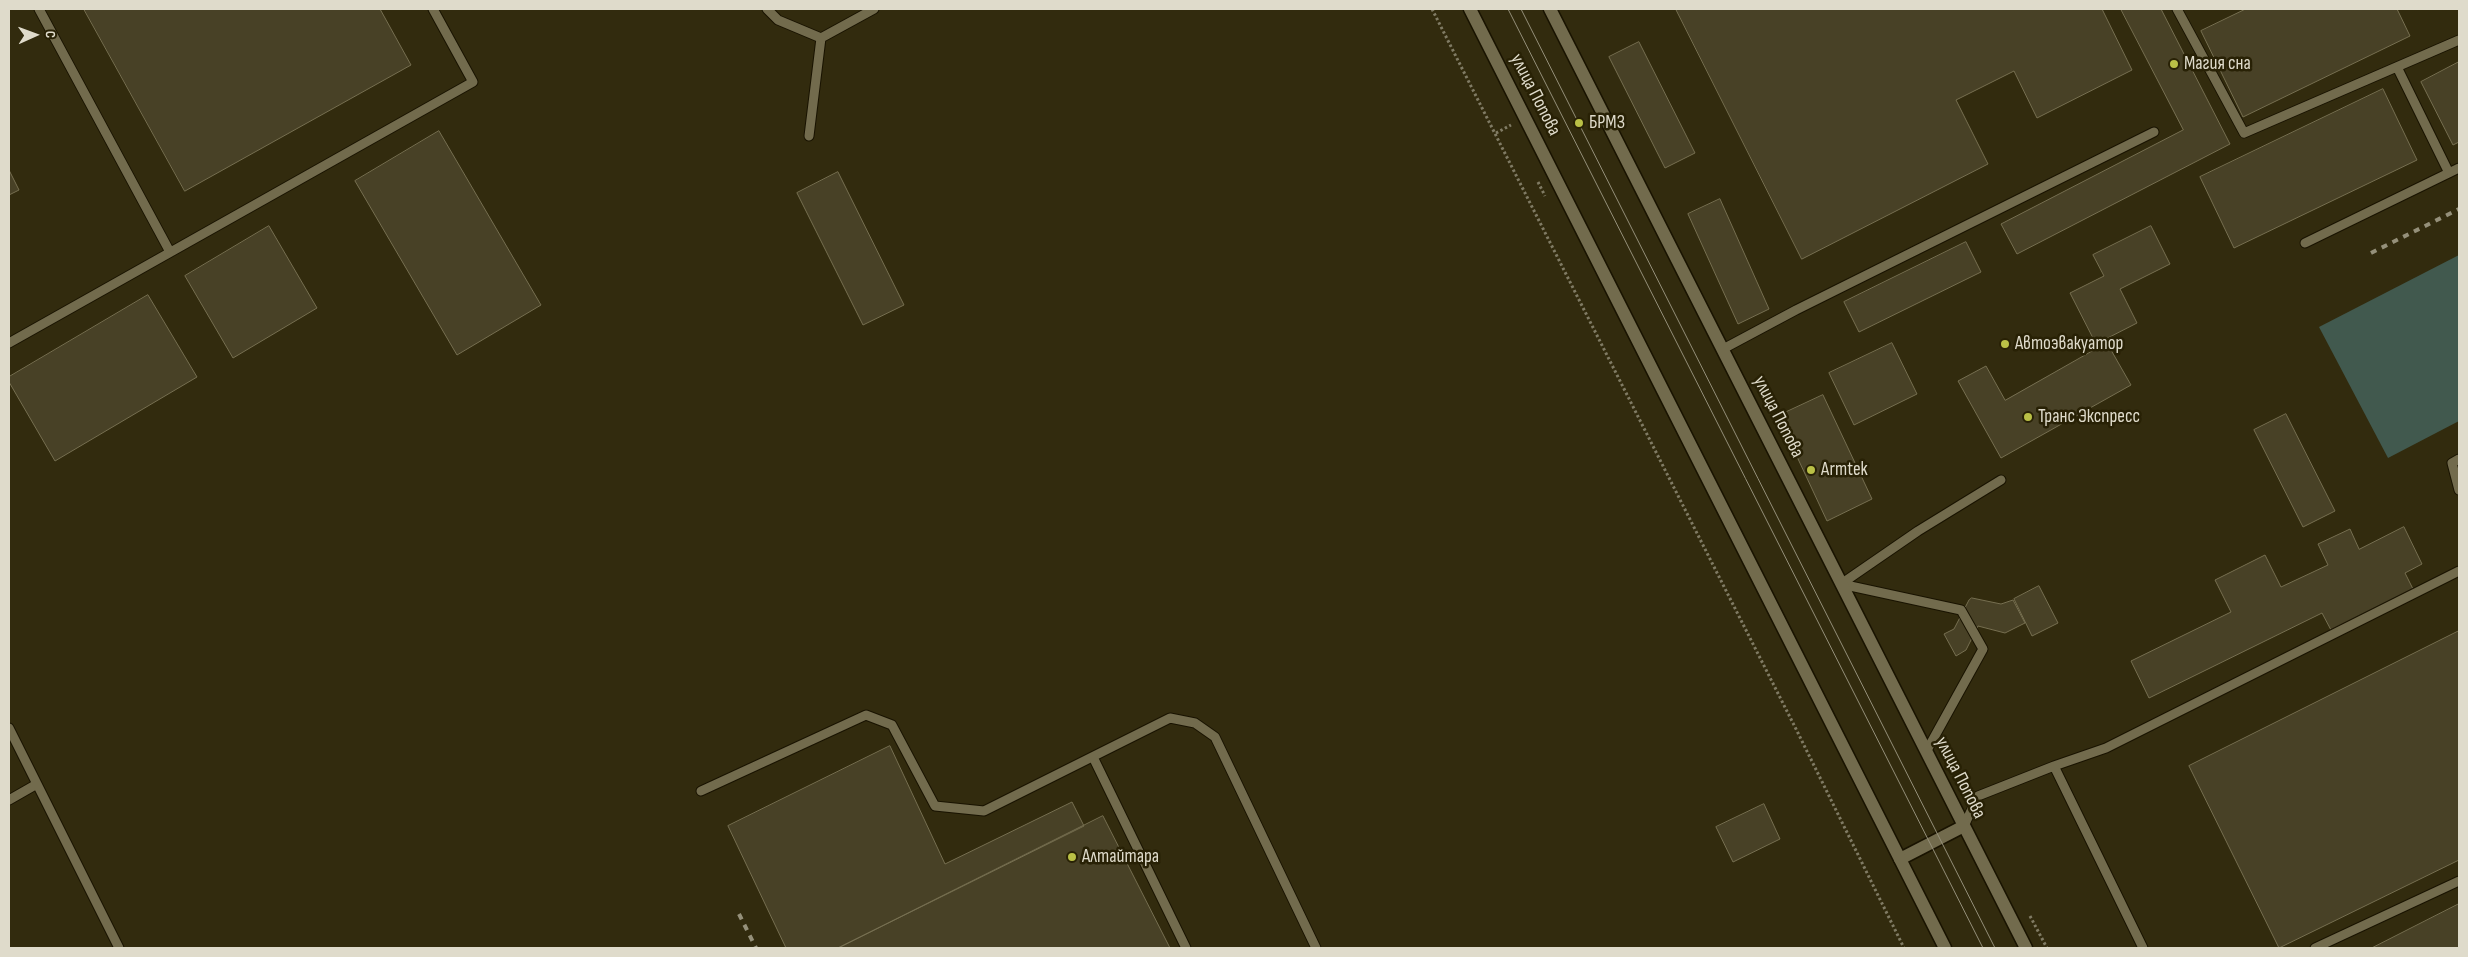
<!DOCTYPE html>
<meta charset="utf-8">
<style>
body{margin:0}
#map{position:relative;width:2468px;height:957px;overflow:hidden;background:#322b0e;font-family:"Sofia Sans Condensed",sans-serif}
canvas{display:block}
.frame{position:absolute;inset:0;border:10px solid #dfdbcb;pointer-events:none}
.north{position:absolute;left:10px;top:10px;width:50px;height:50px;-webkit-text-stroke:4px #282105;paint-order:stroke;rotate:88deg;font-size:14px;font-weight:700;line-height:20px;text-align:center;color:#dfdbcb}
.north::after{content:'';display:block;margin:auto;width:18px;height:22px;background:#dfdbcb;clip-path:polygon(50% 0,100% 100%,50% 72%,0 100%)}
</style>
<div id="map">
<canvas width="2468" height="957"></canvas>
<div class="frame"></div>
<div class="north">С</div>
</div>
<script>
const c = document.querySelector('canvas').getContext('2d');
c.lineJoin = 'round';
function fill(path, color) {
  c.fillStyle = color;
  c.fill(path, 'evenodd');
}
function strokePath(path, color, width, dash) {
  c.strokeStyle = color;
  c.lineWidth = width;
  c.lineCap = dash ? 'butt' : 'round';
  c.setLineDash(dash || []);
  c.stroke(path);
}
function write(font, color, halo, rows, align = 'center') {
  c.font = font + ' "Sofia Sans Condensed",sans-serif';
  c.lineWidth = 5;
  c.setLineDash([]);
  c.textBaseline = 'middle';
  c.strokeStyle = halo;
  c.fillStyle = color;
  for (const [text, x, y, turn = 0] of rows) {
    c.save();
    c.translate(x, y);
    c.rotate((+turn || 0) * Math.PI / 180);
    c.textAlign = isNaN(turn) ? turn : align;
    if (halo) c.strokeText(text, 0, 0);
    c.fillText(text, 0, 0);
    c.restore();
  }
}
fill(new Path2D(`
 M2459 255V421L2388 458 2319 327Z`), '#41594e');
const building = new Path2D(`
 M84 9H380L411 65 185 191Z
 M1676 9H2102L2132 70 2037 118 2014 71 1956 100 1988 164 1802 259Z
 M2121 9H2161L2230 144 2017 254 2001 224 2183 130Z
 M2246 9H2397L2410 36 2243 117 2201 31Z
 M1639 42 1695 153 1665 168 1609 57Z
 M2459 62V142L2453 145 2421 82Z
 M2383 89 2417 160 2234 248 2200 177Z
 M439 131 541 305 457 355 355 181Z
 M9 170 19 190 9 195Z
 M838 172 904 305 863 325 797 193Z
 M1720 199 1769 309 1738 324 1688 214Z
 M269 226 317 308 233 358 185 276Z
 M2151 226 2170 264 2120 289 2137 323 2096 344 2070 293 2104 276 2093 255Z
 M1966 242 1981 272 1859 332 1844 302Z
 M148 295 197 377 55 461 9 382V377Z
 M1892 343 1917 394 1854 425 1829 373Z
 M2107 343 2131 385 2001 458 1958 381 1986 366 2005 400Z
 M1823 395 1872 499 1827 521 1778 416Z
 M2286 414 2335 511 2303 527 2254 430Z
 M2404 527 2422 564 2405 573 2413 589 2331 630 2322 613 2149 698 2131 661 2231 612 2215 580 2265 555 2281 587 2328 565 2318 544 2350 529 2359 549Z
 M2039 586 2058 623 2032 636 2014 599Z
 M1972 598 2001 604 2013 600 2025 623 2005 633 1978 626 1966 650 1956 656 1944 634 1954 629 1969 600Z
 M2459 631V860L2279 948 2189 766Z
 M890 746 945 864 1072 802 1084 826 838 948H786L728 826Z
 M1764 804 1780 839 1733 862 1716 827Z
 M1103 816 1170 948H838L956 889Z
 M2459 904V948H2372Z`);
fill(building, '#484126');
strokePath(building, '#766f51', 1);
const service = new Path2D(`
 M39 9 170 252
 M767 9 778 20 821 38 874 9
 M2177 9 2244 133 2459 40
 M2397 67 2449 173
 M809 136 821 38
 M2305 243 2459 168
 M9 343 473 82 433 9
 M1723 349 1796 310 2154 132
 M2459 459 2452 463 2459 490
 M1841 584 1961 610 1983 649 1926 752
 M1841 584 1918 531 2001 480
 M9 728 119 948
 M1093 757 1186 948
 M2054 766 2143 948
 M701 791 866 715 892 725 935 806 984 811 1170 718 1195 723 1215 737 1316 948
 M9 800 37 784
 M1964 826 1978 796 2054 766 2106 748 2459 571
 M2315 948 2459 881`);
const minor = new Path2D(`
 M1900 859 1964 826`);
const secondary = new Path2D(`
 M1470 9 1945 948
 M1550 9 2026 948`);
strokePath(service, '#191300', 11);
strokePath(minor, '#191300', 15);
strokePath(secondary, '#191300', 15);
strokePath(new Path2D(`
 M1432 9 1798 733 1904 948
 M1496 133 1511 125
 M1538 182 1545 196
 M2030 916 2047 948`), '#807b64', 3, [2.5, 2.5]);
strokePath(service, '#726b4d', 9);
strokePath(minor, '#726b4d', 12);
strokePath(secondary, '#726b4d', 12);
strokePath(new Path2D(`
 M1508 9 1983 948
 M1521 9 1995 948`), '#95907a', 1);
strokePath(new Path2D(`
 M2371 253 2459 209
 M739 914 756 948`), '#95907a', 4, [6, 6]);
for (const [x, y, r, color] of [
 [2174,64,5,"#bac046"],
 [1579,123,5,"#bac046"],
 [2005,344,5,"#bac046"],
 [2028,417,5,"#bac046"],
 [1811,470,5,"#bac046"],
 [1072,857,5,"#bac046"]
]) {
  const dot = new Path2D();
  dot.arc(x, y, r, 0, 2 * Math.PI);
  c.fillStyle = color;
  c.fill(dot);
  strokePath(dot, '#282105', 2);
}
write('19px', '#dfdbcb', '#282105', [
 ["Магия сна",2184,64],
 ["БРМЗ",1589,123],
 ["Автоэвакуатор",2015,344],
 ["Транс Экспресс",2038,417],
 ["Armtek",1821,470],
 ["Алтайтара",1082,857]
], 'left');
write('19px', '#dfdbcb', '#282105', [
 ["улица Попова",1535,95,63],
 ["улица Попова",1778,417,63],
 ["улица Попова",1960,778,63]
]);
</script>
